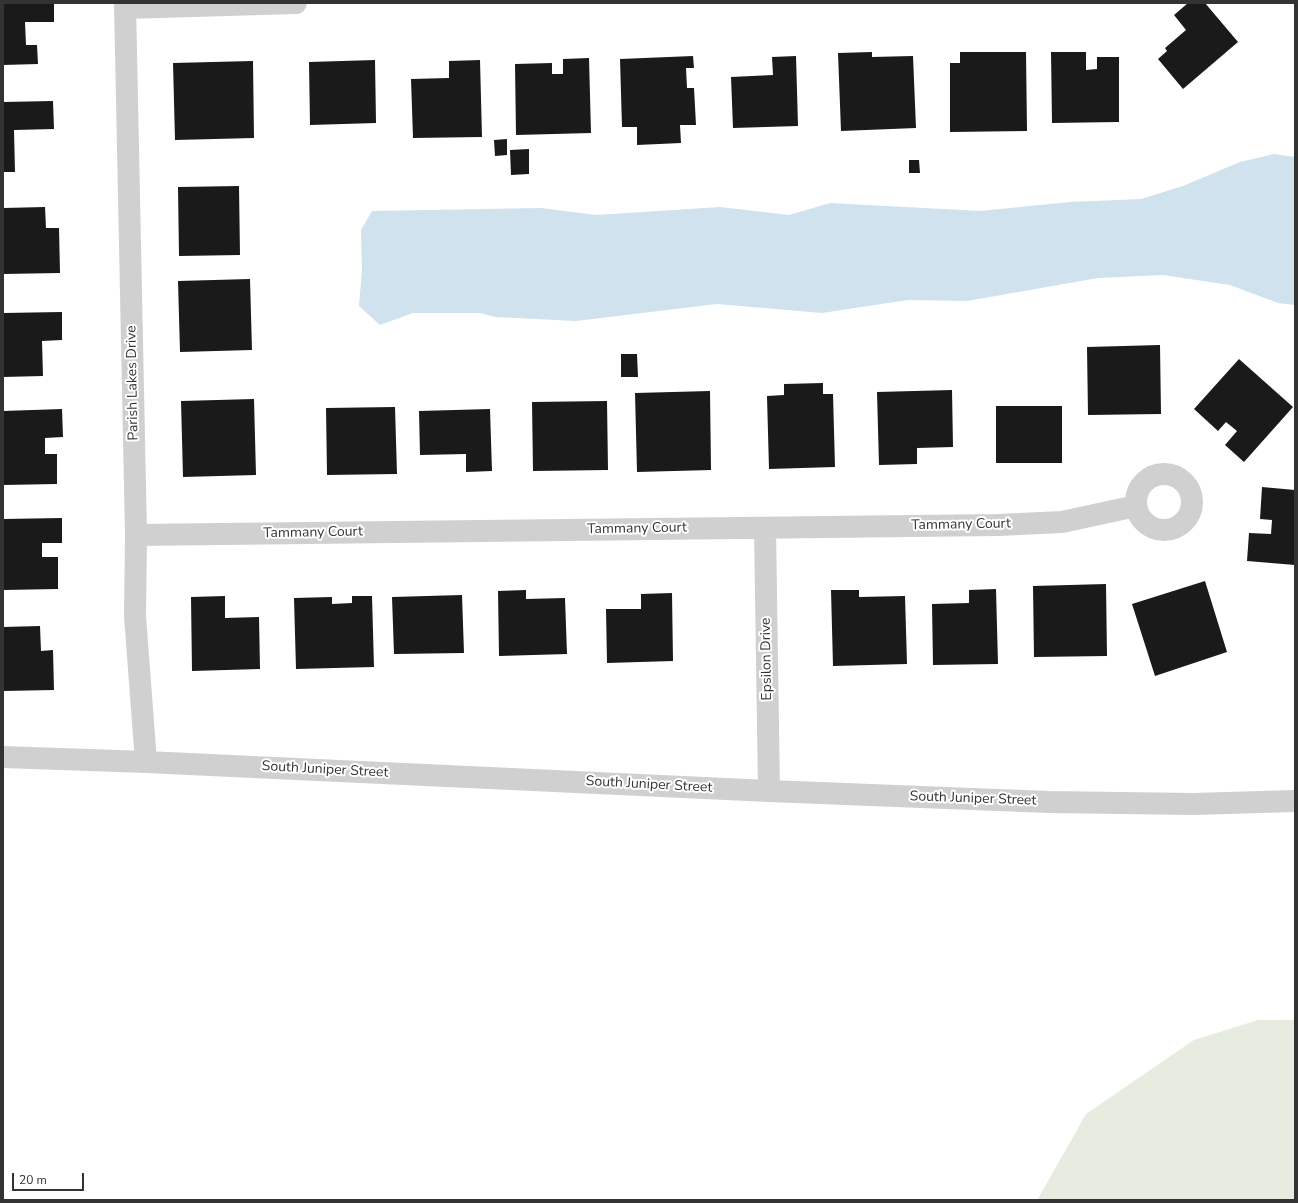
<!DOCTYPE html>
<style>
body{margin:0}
#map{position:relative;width:1298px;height:1203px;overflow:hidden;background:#fff;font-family:"Nunito Sans",sans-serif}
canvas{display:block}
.frame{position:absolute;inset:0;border:4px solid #333;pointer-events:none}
.scale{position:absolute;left:12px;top:1173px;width:72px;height:18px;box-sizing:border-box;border:2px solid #333;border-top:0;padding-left:5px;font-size:12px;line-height:14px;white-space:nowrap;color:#333;-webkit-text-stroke:3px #fff;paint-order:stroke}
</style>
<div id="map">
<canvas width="1298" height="1203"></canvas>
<div class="frame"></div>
<div class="scale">20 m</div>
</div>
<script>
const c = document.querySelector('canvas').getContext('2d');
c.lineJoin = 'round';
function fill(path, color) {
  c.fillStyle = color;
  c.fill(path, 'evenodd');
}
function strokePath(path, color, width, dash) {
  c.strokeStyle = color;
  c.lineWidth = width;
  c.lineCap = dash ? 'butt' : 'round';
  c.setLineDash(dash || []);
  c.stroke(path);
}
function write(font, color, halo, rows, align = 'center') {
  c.font = font + ' "Nunito Sans",sans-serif';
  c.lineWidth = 4;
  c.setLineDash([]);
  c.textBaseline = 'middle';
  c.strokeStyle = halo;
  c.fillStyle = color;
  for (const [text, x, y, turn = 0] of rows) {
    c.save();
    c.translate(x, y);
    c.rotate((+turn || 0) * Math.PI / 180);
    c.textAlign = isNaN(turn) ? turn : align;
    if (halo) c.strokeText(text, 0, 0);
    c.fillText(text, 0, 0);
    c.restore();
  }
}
fill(new Path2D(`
 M1258 1020H1295V1200H1038L1039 1197 1086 1114 1194 1040Z`), '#e6ecdf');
fill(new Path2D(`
 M1274 154 1295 157V305L1278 303 1230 285 1163 275 1098 278 967 301 908 300 822 313 717 304 576 321 495 317 480 313H413L380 325 359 306 362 269 361 230 372 211 541 208 596 215 720 207 789 215 830 203 980 211 1070 202 1141 199 1183 186 1240 162Z`), '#cfe2ee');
fill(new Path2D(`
 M3 3H54V22H25L26 45H37L38 64 3 65Z
 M1188 3H1205L1238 42 1183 89 1158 59 1167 51 1165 48 1186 30 1174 15Z
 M872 52V57L913 56 916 128 841 131 838 53Z
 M960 52H1026L1027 131 950 132V63H960Z
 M1051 52H1086V70L1097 69V57H1119V122L1052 123Z
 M693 56 694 68H686L687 88H694L696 125H680L681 143 637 145V127H622L620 59Z
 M796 56 798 126 733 128 731 77 773 75 772 57Z
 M589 58 591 133 516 135 515 64 552 63V74H563V59Z
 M375 60 376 123 310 125 309 62Z
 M480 60 482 137 413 138 411 79 449 78V61Z
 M253 61 254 138 175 140 173 63Z
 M53 101 54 129 14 130 15 172H3V102Z
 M507 139V155L495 156 494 140Z
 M529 149V174L511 175 510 150Z
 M909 160H919L920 173H909Z
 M239 186 240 255 179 256 178 187Z
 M45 207 46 228H59L60 273 3 274V208Z
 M250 279 252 350 180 352 178 281Z
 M62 312V340L42 341 43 376 3 377V313Z
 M1160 345 1161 414 1088 415 1087 347Z
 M621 354H637L638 377H621Z
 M1239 359 1293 407 1244 462 1225 445 1237 431 1226 422 1218 431 1194 409Z
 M823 383V394H833L835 467 769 469 767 396 784 395V384Z
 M952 390 953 447 917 448V464L879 465 877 392Z
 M710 391 711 470 637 472 635 393Z
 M254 399 256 475 183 477 181 401Z
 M607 401 608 470 533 471 532 402Z
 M996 406H1062V463H996Z
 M395 407 397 474 327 475 326 408Z
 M62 409 63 437 45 438V454H57V484L3 485V411Z
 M490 409 492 471 466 472V454L420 455 419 411Z
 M1262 487 1295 490V565L1247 561 1249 533 1271 534 1272 520 1260 519Z
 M62 518V543H42V557H58V589L3 590V519Z
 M1205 581 1227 652 1155 676 1132 604Z
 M1106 584 1107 656 1034 657 1033 586Z
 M996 589 998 664 933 665 932 604 969 603V590Z
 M526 590V599L565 598 567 654 499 656 498 591Z
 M831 590H859V597L905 596 907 664 833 666Z
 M672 593 673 661 607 663 606 609H641V594Z
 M462 595 464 653 394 654 392 597Z
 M225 596V618L259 617 260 669 192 671 191 597Z
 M352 596H372L374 667 296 669 294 598 332 597V604L352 603Z
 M40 626 41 651 53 650 54 690 3 691V627Z`), '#1a1a1a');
strokePath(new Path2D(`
 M125 3 136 535 135 616 146 762
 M125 8 296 3
 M1136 502a28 28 0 1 1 56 0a28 28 0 1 1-56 0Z
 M765 528 769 791
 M136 535 998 525 1062 522 1136 506
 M3 757 146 762 769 791 1049 802 1193 804 1295 801`), '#d0d0d0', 22);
write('14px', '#333', '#fff', [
 ["Parish Lakes Drive",133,383,-91],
 ["Tammany Court",961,525,-1],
 ["Tammany Court",637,529,-1],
 ["Tammany Court",313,533,-1],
 ["Epsilon Drive",767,659,-91],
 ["South Juniper Street",325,770,3],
 ["South Juniper Street",649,785,3],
 ["South Juniper Street",973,799,2]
]);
</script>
